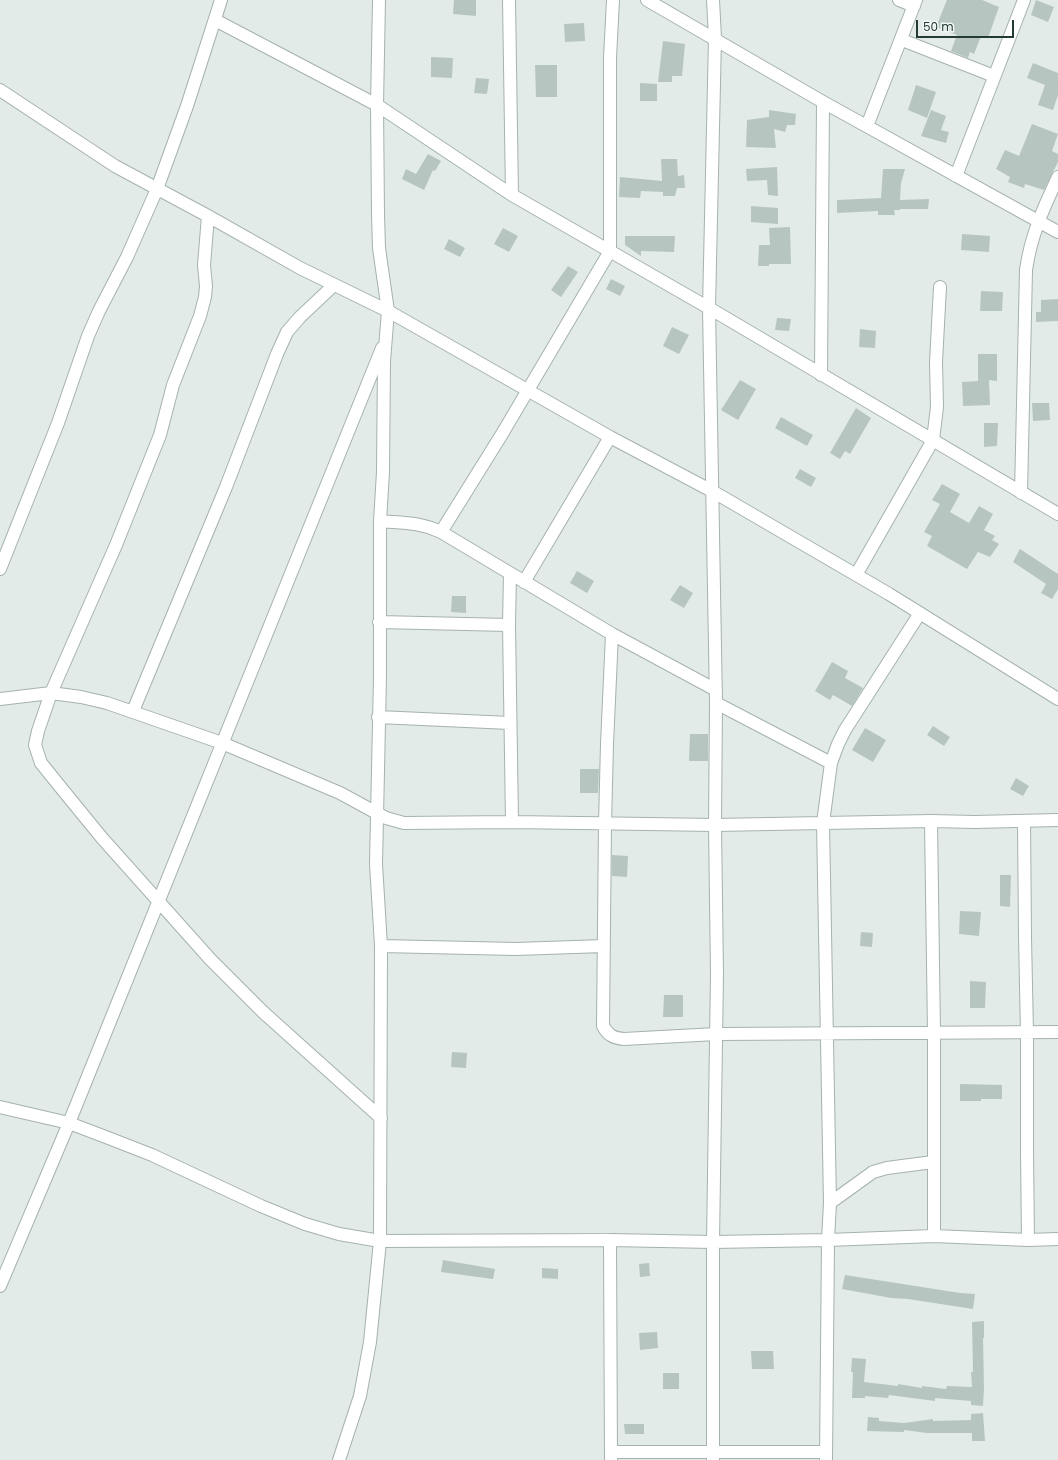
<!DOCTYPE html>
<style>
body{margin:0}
#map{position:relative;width:1058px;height:1460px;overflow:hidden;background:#e2ebe7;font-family:Poppins,sans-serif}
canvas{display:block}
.scale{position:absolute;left:916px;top:20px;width:98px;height:18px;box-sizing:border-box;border:2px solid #233a35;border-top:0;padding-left:5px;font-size:12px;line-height:14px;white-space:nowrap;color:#233a35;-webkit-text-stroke:3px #f2f8f5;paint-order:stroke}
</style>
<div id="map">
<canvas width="1058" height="1460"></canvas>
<div class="scale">50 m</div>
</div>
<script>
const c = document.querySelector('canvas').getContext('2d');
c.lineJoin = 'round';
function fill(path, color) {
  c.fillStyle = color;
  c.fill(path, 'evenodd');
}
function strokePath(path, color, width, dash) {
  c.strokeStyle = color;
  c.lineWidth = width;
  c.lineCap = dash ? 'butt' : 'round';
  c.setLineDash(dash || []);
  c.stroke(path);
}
fill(new Path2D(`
 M454 0H476V16L453 14Z
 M947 0H982L999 7 988 38 981 36 974 54 970 52 968 58 951 51 957 35 936 27Z
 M1036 0 1054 7 1048 22 1031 15Z
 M584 23 585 41 565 42 564 24Z
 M663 41 685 44 682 76H672V82H658Z
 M431 57 453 58 452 78 431 77Z
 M1033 63 1058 73V95L1053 110 1038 105 1045 85 1027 78Z
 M535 65H557V97H536Z
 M476 78 489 79 487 94 474 93Z
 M640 83 657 84V101H640Z
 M916 85 936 92 927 118 908 110Z
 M769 110 796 114 795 125H787L785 132 774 129 776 148 746 147 747 120 769 117Z
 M931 110 946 116 941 130 949 132 946 143 921 136Z
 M1032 124 1058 134 1052 151 1058 154V162L1044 190 1025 184 1024 188 1008 182 1010 177 996 169 1005 150 1019 156Z
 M428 154 441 161 435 171 433 170 424 190 402 179 406 169 416 174Z
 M661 159H677L678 176 684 175 685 188H677L675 196H663V192L641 191 640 198 619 197 620 177 662 181Z
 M777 167 778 196 768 195 767 180 747 181 746 169Z
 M883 169H905L901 183 900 200 929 199 928 209H900V210H894L895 215H878V211L837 213V200L881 198Z
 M751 206 778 208V224L751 222Z
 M790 227 791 264H769V266H758L759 245H770L769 228Z
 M503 228 518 236 509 252 494 244Z
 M962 234 990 236 989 252 961 250Z
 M625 236H675L674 252 641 251V256L625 245Z
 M449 239 465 248 460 257 444 249Z
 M568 266 578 272 561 297 551 290Z
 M611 279 625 286 620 296 606 289Z
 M981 291 1003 292 1002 311H980Z
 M1058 299V321L1036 322V312H1041V300Z
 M777 318 791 319 789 331 775 330Z
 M672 327 689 335 679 354 663 346Z
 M860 329 876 331 875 348 859 347Z
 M978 354H997V381L989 380 990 405 963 406 962 382 978 381Z
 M740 380 756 389 738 420 721 410Z
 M1032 403H1049L1050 420 1033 421Z
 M856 408 871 418 850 454 845 451 840 459 830 453Z
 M781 417 813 435 807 446 775 428Z
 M984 423H998L997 446 984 447Z
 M800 469 816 478 811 487 795 478Z
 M942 484 960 494 950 512 969 523 979 506 993 514 984 530 995 536 992 540 999 544 990 557 978 552 967 569 927 546 932 536 924 532 940 504 932 500Z
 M1020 549 1058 574V589L1052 599 1041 593 1046 584 1013 562Z
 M577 571 594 581 587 593 570 583Z
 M680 585 693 593 684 608 670 600Z
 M452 596H466V613L451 612Z
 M832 662 848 671 845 678 863 688 852 706 833 695 830 700 815 691Z
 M933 726 950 737 944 746 927 735Z
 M865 728 886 740 873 762 852 750Z
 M690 734H708V761H689Z
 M580 769H599L598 793H580Z
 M1016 778 1029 786 1023 796 1010 789Z
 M612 855 628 856 627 877 612 876Z
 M1000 875H1011L1010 907 1000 906Z
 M960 911 981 912 979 936 959 934Z
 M861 932 873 933 872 947 860 946Z
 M970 981 986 982 985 1008H970Z
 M664 995H683V1017H663Z
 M452 1052 467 1053 466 1068 451 1067Z
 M960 1084 1002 1085V1099H981V1101H960Z
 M443 1260 495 1269 493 1279 441 1272Z
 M649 1263 650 1276 640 1277 639 1264Z
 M542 1268 558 1269V1279L542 1278Z
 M845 1275 960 1293 975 1294 973 1309 908 1299 891 1298 842 1289Z
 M984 1321V1338H983L984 1388 983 1406 971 1405V1401L935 1398V1401L889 1395 888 1398 865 1396V1398H852L853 1372H851L852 1358 866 1359 864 1382 898 1386V1384L922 1388V1386L946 1389 947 1386 972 1387 971 1372H973L972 1322Z
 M657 1332 658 1348 640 1350 639 1333Z
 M751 1351H773L774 1369H752Z
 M663 1373H679V1389H663Z
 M983 1413 985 1441H972V1433H927L904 1430V1432L867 1431 868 1417 879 1418V1421L904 1423 933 1419V1421L971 1420V1414Z
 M624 1424H644V1434H625Z`), '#b7c5c0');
const minor = new Path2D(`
 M379 0 377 105 378 214 379 248 388 311
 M509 0 512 195
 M647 0 823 102 1058 232
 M713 0 715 38 709 308 716 703 715 825 717 974 713 1242V1460
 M899 0 914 6
 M215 20 377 105 512 195 709 308 1058 514
 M902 40 994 76
 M0 90 115 166 208 216 300 268 388 311
 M867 126 916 0
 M956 176 1024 0
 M208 216 204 265 206 286 205 297 200 316 173 385 160 435 116 545 51 693 38 731 35 745 41 763 62 789 102 838 210 959 263 1012 381 1118
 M821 375 823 102
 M1021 493 1026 270C1031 235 1043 209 1058 177
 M380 521C403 523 420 522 441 532L612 634 716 690
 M441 532 502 434 610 251V58L613 0
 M0 569 58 423 88 336 99 311 127 257 157 189 187 106 221 0
 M510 574 509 625 512 822
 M856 575 933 440 937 407 936 362 940 287
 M524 582 610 437
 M379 622 509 625
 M612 634 607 744 605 824 603 1026C608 1035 613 1038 624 1039L716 1034 1058 1032
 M0 699 51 693 81 697 107 703 222 743 340 793 386 818 404 823 512 822 715 825 931 821 975 822 1058 820
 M716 703 831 763
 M133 711 226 487 277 354 287 332 300 317 334 285
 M378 717 510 723
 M931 821 934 1033V1236
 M1024 821 1025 937 1027 1033V1150L1028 1240
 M381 946 516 949 604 946
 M0 1107 69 1123 111 1139 152 1155 261 1206 305 1224 339 1234 380 1241 610 1240 713 1242 828 1240 934 1236 1028 1240 1058 1239
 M830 1203 873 1172 887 1168 933 1162
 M610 1240 611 1460
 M0 1286 69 1123 382 348
 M611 1452H826
 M339 1460 360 1396 370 1342 380 1241 381 946 376 864 380 676V521L383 472 384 361 388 311 610 437 712 491 889 594 1058 699
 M826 1460 828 1240 830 1203 823 823 831 763 838 744 845 730 920 613`);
strokePath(minor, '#a5b2ae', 14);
strokePath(minor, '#fff', 12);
</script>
